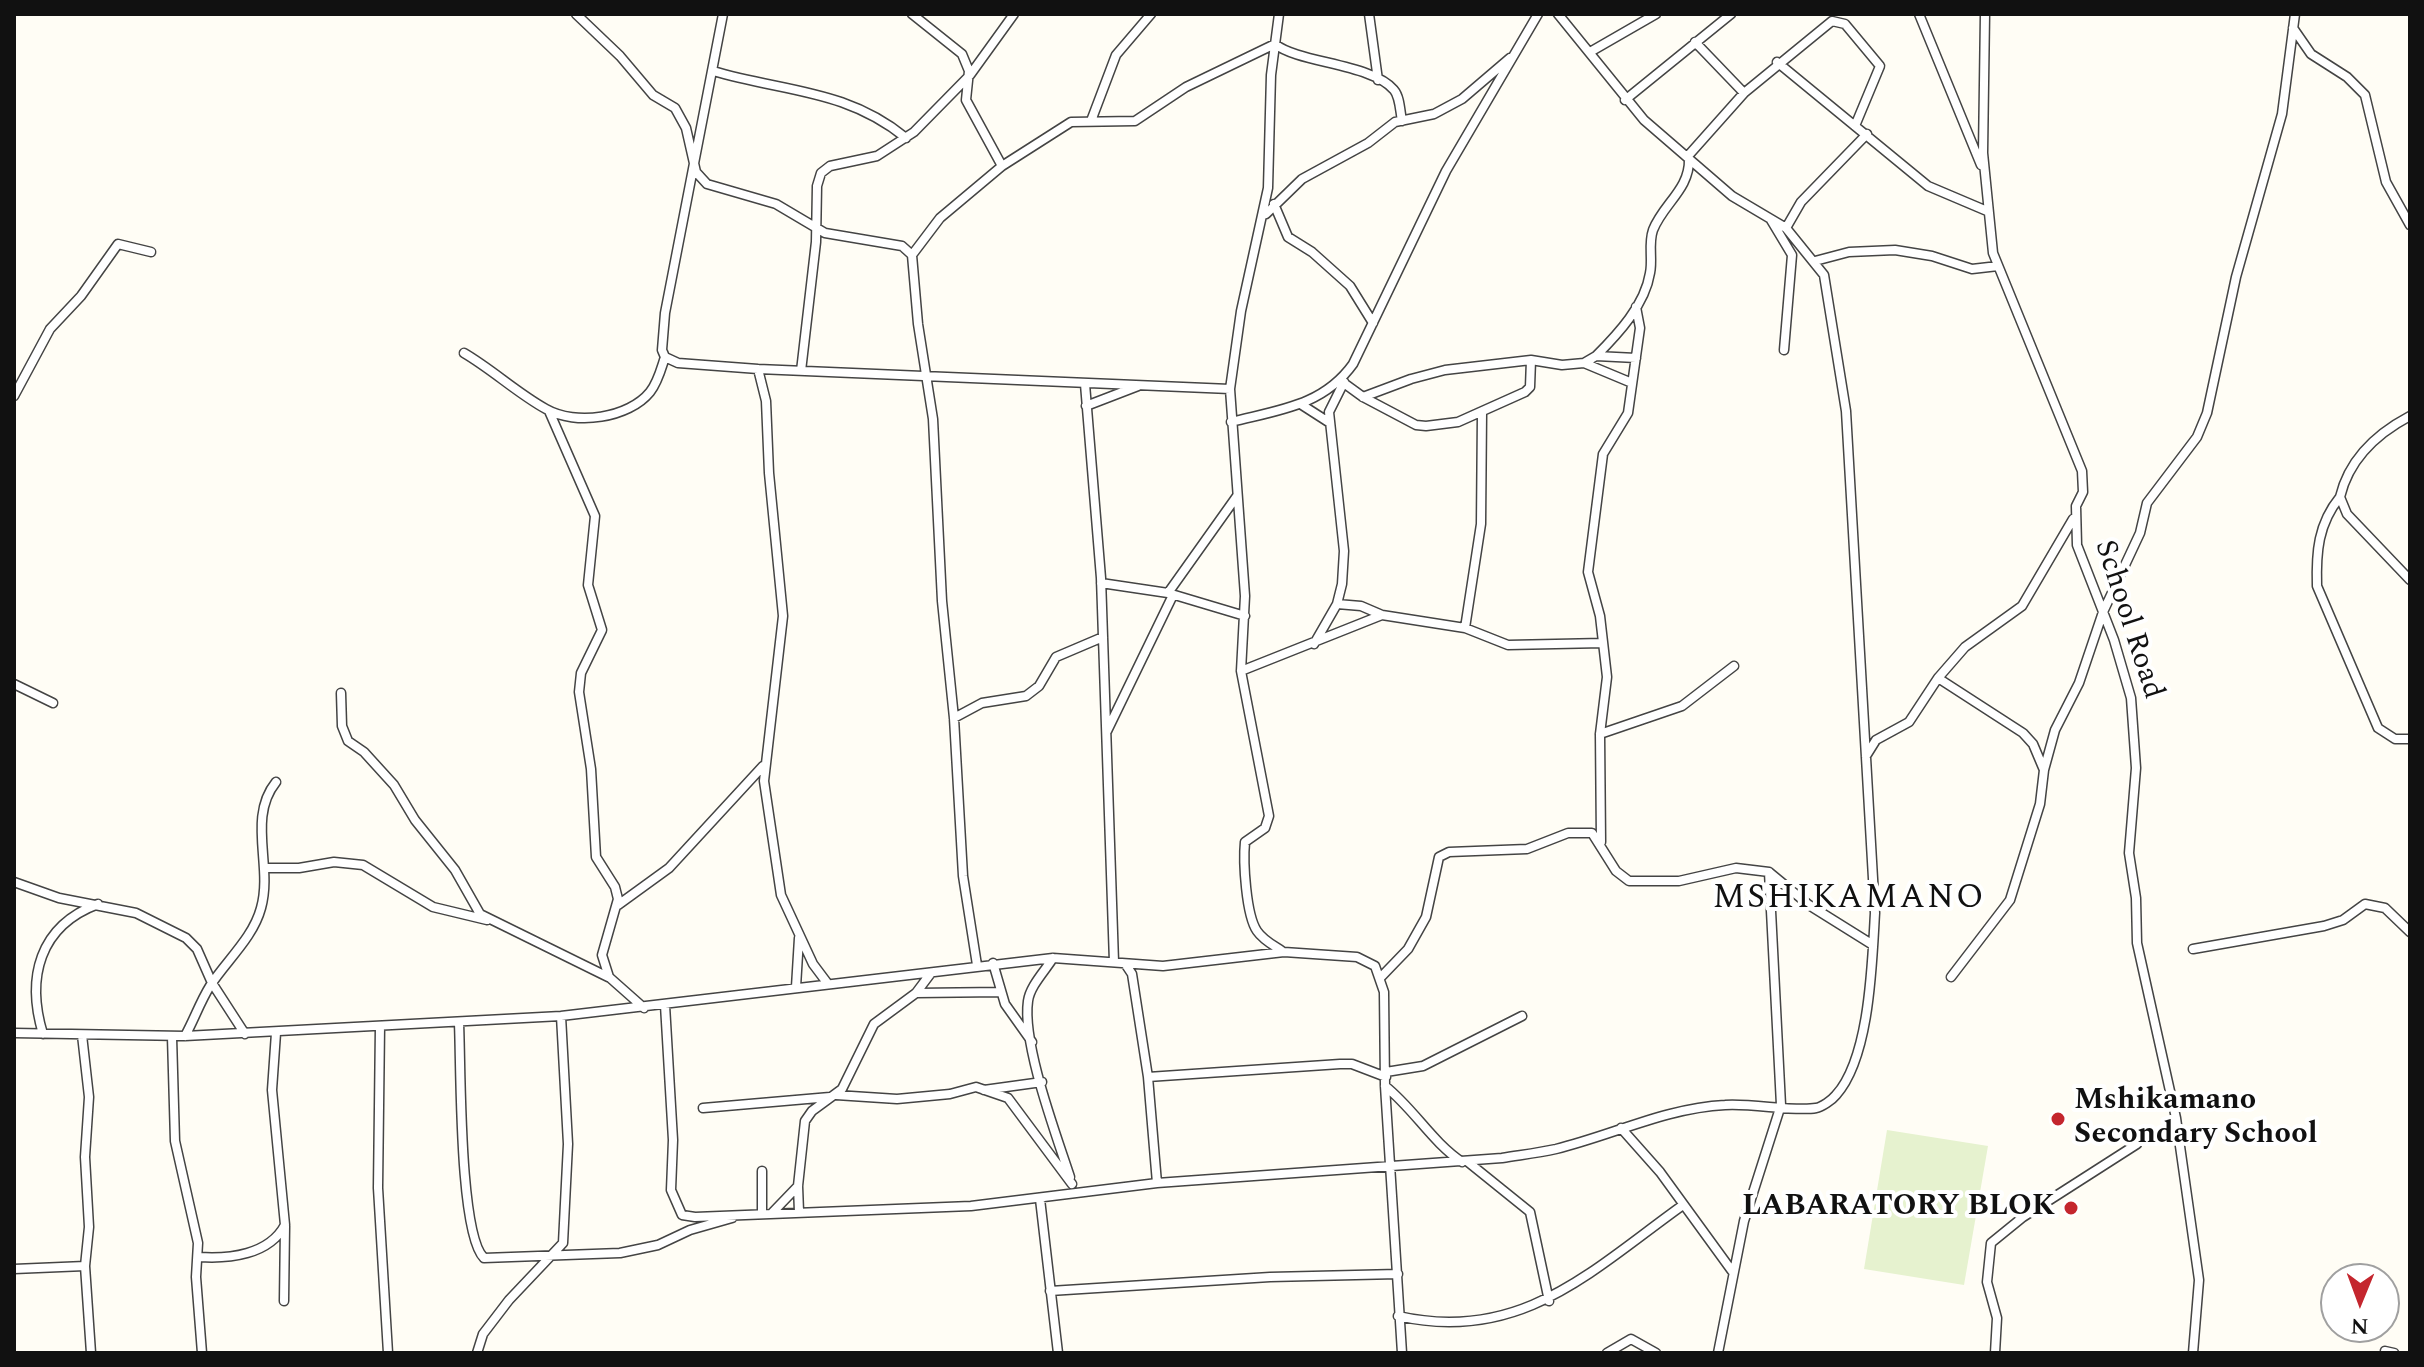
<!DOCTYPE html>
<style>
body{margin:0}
#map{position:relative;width:2424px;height:1367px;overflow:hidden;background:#fffdf5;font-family:Spectral,serif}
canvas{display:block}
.frame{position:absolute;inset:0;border:16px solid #111;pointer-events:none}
.north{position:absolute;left:2320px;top:1263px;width:80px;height:80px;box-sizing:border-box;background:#fff;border:2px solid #a0a0a0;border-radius:50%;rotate:181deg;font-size:22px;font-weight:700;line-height:32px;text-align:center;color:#111}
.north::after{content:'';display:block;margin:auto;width:28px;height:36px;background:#c4262e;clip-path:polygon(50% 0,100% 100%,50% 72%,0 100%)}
</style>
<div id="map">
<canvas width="2424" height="1367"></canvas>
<div class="frame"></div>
<div class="north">N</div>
</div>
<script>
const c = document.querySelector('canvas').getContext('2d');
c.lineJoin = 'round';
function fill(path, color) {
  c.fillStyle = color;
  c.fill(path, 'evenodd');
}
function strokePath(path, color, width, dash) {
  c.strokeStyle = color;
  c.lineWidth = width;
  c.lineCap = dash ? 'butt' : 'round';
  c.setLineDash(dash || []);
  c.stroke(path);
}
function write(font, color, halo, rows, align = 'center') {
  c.font = font + ' Spectral,serif';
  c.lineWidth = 8;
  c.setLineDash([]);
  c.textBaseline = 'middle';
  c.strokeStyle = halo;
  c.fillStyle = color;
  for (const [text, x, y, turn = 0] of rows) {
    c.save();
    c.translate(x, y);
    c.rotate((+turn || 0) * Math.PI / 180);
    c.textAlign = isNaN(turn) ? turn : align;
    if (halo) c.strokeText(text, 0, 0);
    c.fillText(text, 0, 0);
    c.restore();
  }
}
fill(new Path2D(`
 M1887 1130 1988 1146 1964 1285 1864 1269Z`), '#e6f2cf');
const minor = new Path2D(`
 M576 14 620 56 653 95 675 108 686 128 696 172 707 184 776 204 825 233 902 246 912 255 918 324 933 419 942 601 954 718 963 876 977 965
 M723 14 665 313 662 350 665 357 678 363 758 369 1230 389
 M912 14 962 54 969 71 966 100 1002 166
 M1279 14 1271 75 1268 188 1241 311 1230 389 1245 596 1241 671 1269 816 1265 828 1245 842C1243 862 1246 915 1257 931 1263 940 1273 945 1282 951
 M1369 14 1378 80
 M1919 14 1981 165
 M1985 14 1983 153 1993 253 2082 471 2083 492 2076 506 2077 545 2114 640 2131 698 2136 768 2129 853 2136 898 2137 943 2176 1118 2199 1280 2193 1353
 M2293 28 2311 54 2347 77 2365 95 2386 182 2410 225
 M1695 42 1744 93
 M1590 52 1656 14
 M1777 62 1928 186 1987 211
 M713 71C784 92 846 89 906 138
 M1625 100 1731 14
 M1091 121 1116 55 1151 14
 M1687 157 1744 93 1832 21 1845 24 1880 66 1855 126
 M1274 204 1288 237 1312 252 1350 286 1373 323
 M1266 214 1302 179 1368 143 1395 122 1434 114 1462 99 1510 58
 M1771 220 1792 255 1784 350
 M1786 228 1801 202 1867 134
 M912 255 940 218 1002 166 1071 122 1135 121 1186 87 1275 44C1298 63 1373 64 1394 90 1400 97 1400 111 1402 121
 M1815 261 1849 252 1895 250 1932 256 1972 269 1998 266
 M464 353C493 370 517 393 546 409 576 426 629 418 650 392 658 382 661 369 665 357
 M1596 356C1618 334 1645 305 1650 273 1653 259 1648 244 1653 230 1663 204 1690 189 1689 159
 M1584 363 1632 383
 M758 369 766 401 769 473 783 616 764 781 781 895 813 964 828 984
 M801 371 816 242 817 186 821 173 830 166 877 156 914 132 970 75 1014 14
 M1341 381 1363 397 1416 425 1426 426 1458 422 1525 392 1530 387 1531 360
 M1085 384 1101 578 1114 962
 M14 396 50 329 81 296 118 244 151 252
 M1363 397 1411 379 1445 370 1531 360 1562 365 1584 363 1596 356 1636 358
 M1302 405 1330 423
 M1086 406 1138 386
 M549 411 595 516 588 585 602 630 581 673 579 692 591 769 596 857 615 887 618 899 602 955 609 977 644 1008
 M2410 416C2376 434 2349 459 2340 497L2347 514 2410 580
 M1231 422C1278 410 1323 406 1353 364L1446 171 1538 14
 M2340 497C2318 524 2316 552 2317 586L2378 728 2395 739H2410
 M1101 583 1168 593 1245 616
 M1168 593 1237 496
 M1337 604 1361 606 1382 615
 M1465 628 1481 524 1482 413
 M1314 644 1337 604 1342 584 1344 551 1329 412 1344 382
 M1241 671 1382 615 1465 628 1508 645 1603 643
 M1938 678 2023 733 2033 744 2044 770 2040 804 2010 900 1951 977
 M14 684 53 703
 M341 693 342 726 348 741 364 752 394 785 415 820 455 870 480 914 608 977
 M954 718 982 703 1026 696 1039 686 1056 657 1103 637
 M1107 731 1173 595
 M1600 734 1682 706 1734 666
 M1866 756 1876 740 1909 722 1938 678 1965 647 2022 606 2073 519
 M2044 770 2055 730 2079 683 2103 612 2140 533 2147 503 2197 437 2207 413 2236 277 2282 114 2295 14
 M1601 842 1600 734 1607 677 1600 616 1588 572 1603 454 1628 413 1640 328 1636 307
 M266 868H299L334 862 363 865 433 907 487 920
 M14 882 59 898 136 913 186 938 197 949 212 983 245 1034
 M618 905 669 868 763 766
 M2193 949 2324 926 2343 920 2365 904 2385 908 2410 932
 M1053 958C1045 971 1030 986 1028 1001 1022 1044 1056 1134 1070 1177
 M993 963 1005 1004 1032 1042
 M1126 965 1132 974 1148 1077 1157 1183
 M1381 977 1408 949 1426 917 1439 857 1449 852 1527 849 1568 833H1592L1616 871 1629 881H1679L1736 868 1769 872 1809 905 1873 945
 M796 987 799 938
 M916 993 1001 992
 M665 1005 673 1140 671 1190 682 1215 695 1217 971 1206 1157 1183 1502 1158C1520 1155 1538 1153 1556 1149 1613 1135 1666 1108 1725 1105 1752 1103 1795 1112 1816 1108 1822 1107 1832 1100 1836 1095 1870 1057 1872 963 1875 913L1846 411 1824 275 1786 228 1732 196 1644 120 1558 14
 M459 1023C461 1066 459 1234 484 1258L620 1253 658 1245 690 1230 732 1218
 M380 1026 378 1188 388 1353
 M14 1033 185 1036 561 1016 1053 958 1163 966 1284 952 1357 957 1375 966 1384 992 1385 1086 1402 1353
 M43 1034C26 978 39 926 98 904
 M82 1035 89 1097 85 1157 89 1227 85 1266 91 1353
 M185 1036C194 1020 200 1002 210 986 226 961 253 938 261 908 273 866 247 818 276 782
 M172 1037 175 1141 198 1243 196 1277 202 1353
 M1386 1072 1423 1066 1522 1016
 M1148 1077 1340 1064H1352L1386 1077
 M1385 1086C1414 1109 1432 1142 1462 1162
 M984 1090 1042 1082
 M836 1095 897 1099 950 1094 976 1087 1008 1098 1072 1184
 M703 1108 830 1097
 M1621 1128 1660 1172 1732 1271
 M1468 1162 1530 1212 1549 1301
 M1040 1199 1058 1353
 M799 1212 798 1186 805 1121 812 1111 842 1089 874 1024 916 993 931 973
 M772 1213 798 1186
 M762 1214V1171
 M199 1257C229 1259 269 1255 285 1225L272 1090 276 1033
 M14 1269 85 1266
 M1050 1291 1270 1277 1398 1274
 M284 1301 285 1226
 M1398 1316C1521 1344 1592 1270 1683 1205
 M2385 1351 2394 1353
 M477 1353 483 1334 509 1300 563 1243 568 1144 561 1016
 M1607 1353 1631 1339 1656 1353
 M1718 1353 1744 1221 1781 1105 1769 872
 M1995 1353 1997 1318 1987 1282 1991 1243 2023 1217 2137 1144`);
strokePath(minor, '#444', 11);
strokePath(minor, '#fff', 8);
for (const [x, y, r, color] of [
 [2058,1119,8,"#c4262e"],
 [2071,1208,8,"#c4262e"]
]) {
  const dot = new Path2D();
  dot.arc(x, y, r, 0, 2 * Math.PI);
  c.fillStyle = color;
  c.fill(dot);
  strokePath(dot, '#fff', 3);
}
write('30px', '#111', '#fff', [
 ["School Road",2127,620,72]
]);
write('bold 30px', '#111', '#fff', [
 ["Mshikamano",2074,1102],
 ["Secondary School",2074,1136],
 ["LABARATORY BLOK",2055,1208,"right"]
], 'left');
c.letterSpacing = '2px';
write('34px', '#111', '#fff', [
 ["MSHIKAMANO",1849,900]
]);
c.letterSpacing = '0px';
</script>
